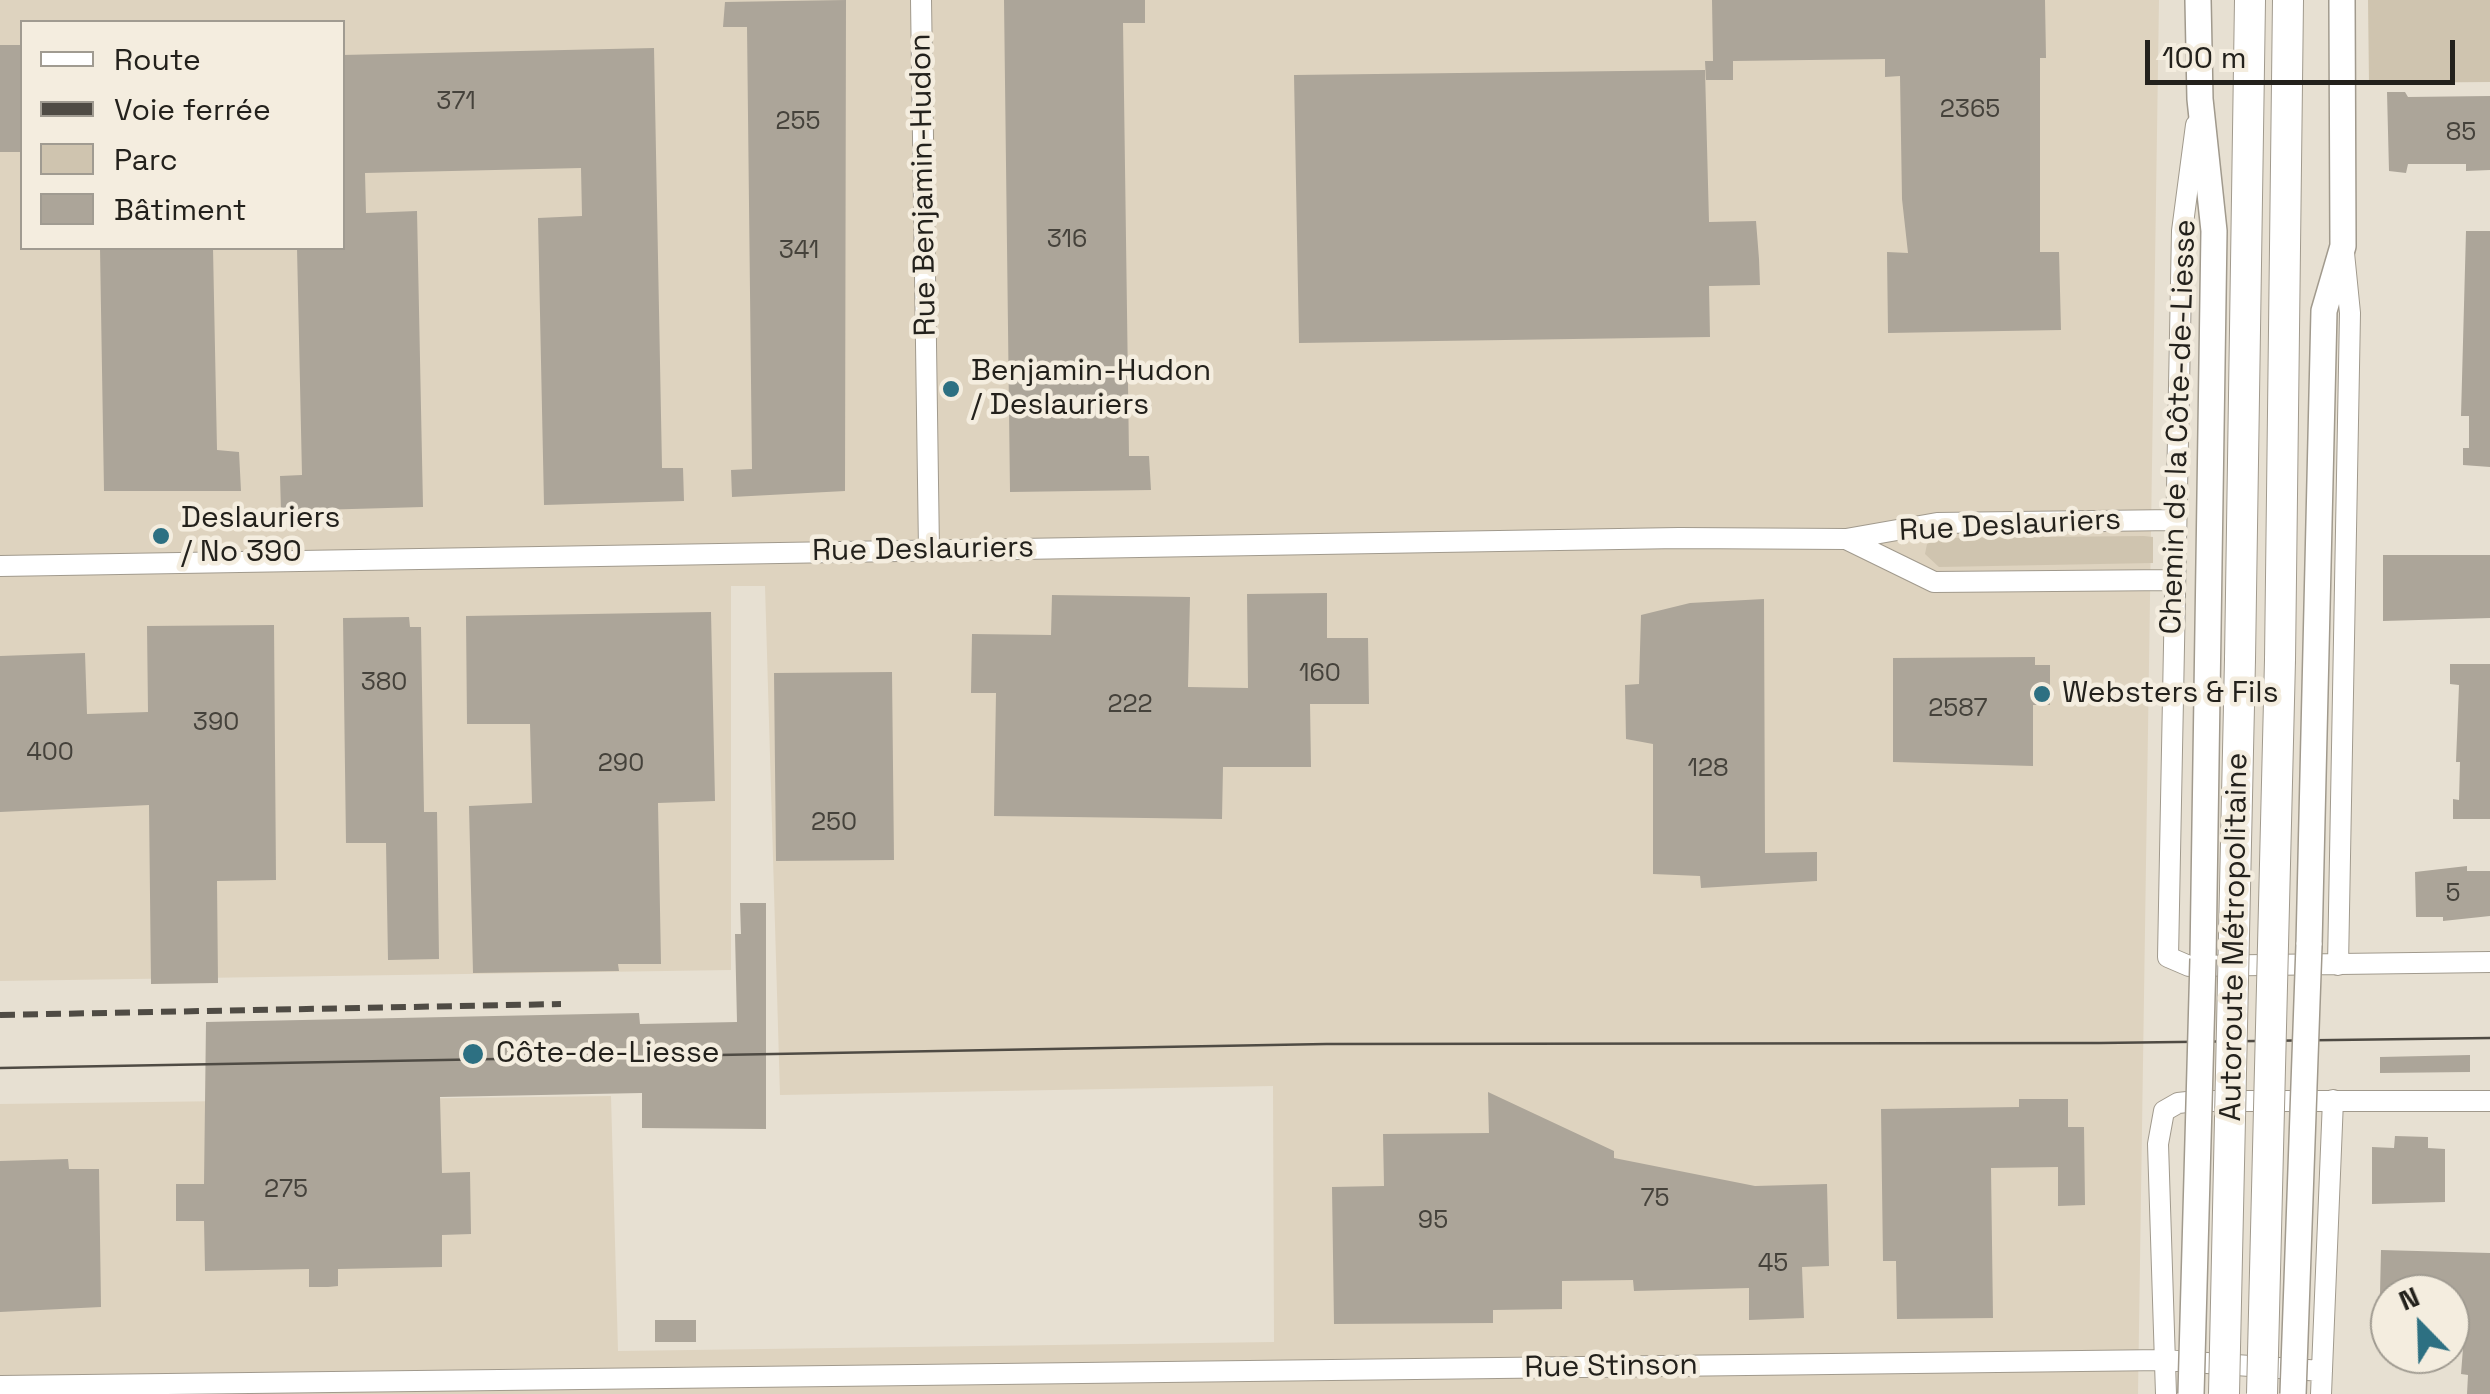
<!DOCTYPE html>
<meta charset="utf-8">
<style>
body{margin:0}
#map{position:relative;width:2490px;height:1394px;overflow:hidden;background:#e7e0d2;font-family:"Space Grotesk",sans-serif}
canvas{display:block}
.legend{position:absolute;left:20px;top:20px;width:325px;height:230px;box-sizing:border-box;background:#f4eddf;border:2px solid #a09b91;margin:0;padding:12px 18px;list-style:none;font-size:30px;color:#23211c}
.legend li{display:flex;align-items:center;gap:20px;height:50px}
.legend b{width:50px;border:2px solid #a09b91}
.north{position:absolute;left:2370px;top:1274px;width:100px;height:100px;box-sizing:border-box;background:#f4eddf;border:2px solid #a09b91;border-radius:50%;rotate:337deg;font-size:28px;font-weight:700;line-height:40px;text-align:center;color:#23211c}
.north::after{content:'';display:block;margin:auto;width:35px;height:45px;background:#2d7082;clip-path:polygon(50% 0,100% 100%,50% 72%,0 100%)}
.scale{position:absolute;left:2145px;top:40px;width:310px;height:45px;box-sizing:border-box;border:5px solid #23211c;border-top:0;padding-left:12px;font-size:30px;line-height:35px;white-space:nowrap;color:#23211c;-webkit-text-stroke:8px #f4eddf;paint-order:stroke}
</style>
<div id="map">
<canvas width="2490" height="1394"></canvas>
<ul class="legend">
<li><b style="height:12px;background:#fff"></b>Route</li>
<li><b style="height:12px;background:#4f4b44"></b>Voie ferrée</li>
<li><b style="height:28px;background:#cfc4af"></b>Parc</li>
<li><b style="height:28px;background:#aca599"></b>Bâtiment</li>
</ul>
<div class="north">N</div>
<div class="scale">100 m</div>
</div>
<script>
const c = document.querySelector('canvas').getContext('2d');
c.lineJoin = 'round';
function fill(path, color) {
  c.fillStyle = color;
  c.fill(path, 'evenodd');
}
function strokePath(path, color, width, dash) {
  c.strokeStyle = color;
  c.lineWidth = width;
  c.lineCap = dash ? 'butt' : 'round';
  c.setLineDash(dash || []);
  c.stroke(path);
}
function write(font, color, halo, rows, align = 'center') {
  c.font = font + ' "Space Grotesk",sans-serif';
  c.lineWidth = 9;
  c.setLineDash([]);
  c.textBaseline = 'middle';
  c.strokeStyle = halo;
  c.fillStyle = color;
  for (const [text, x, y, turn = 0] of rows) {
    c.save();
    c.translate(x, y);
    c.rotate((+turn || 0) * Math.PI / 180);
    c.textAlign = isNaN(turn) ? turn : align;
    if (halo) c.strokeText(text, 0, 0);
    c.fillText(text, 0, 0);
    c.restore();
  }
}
fill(new Path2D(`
 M0 0H2159L2138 1394H0V1104L611 1096 618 1351 1274 1342 1273 1086 780 1095 765 586H731V970L0 981ZM22 22H342V248H22Z`), '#ded3bf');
fill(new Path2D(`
 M2368 0H2490V82L2369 83Z
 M2144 536 2153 537V563L1939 567 1925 554 1927 544 1940 538Z`), '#cfc4af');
fill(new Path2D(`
 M846 0 845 491 732 497 731 470 752 469 747 27H723L725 2Z
 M1004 0H1145V23H1123L1129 456H1149L1151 490 1010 492Z
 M1712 0H2045L2046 58H2040V252H2059L2061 330 1888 333 1887 252 1908 253 1902 199 1900 76 1885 77V59L1733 61V80H1706L1705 61H1713Z
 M0 45H22V152H0Z
 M654 48 662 468H683L684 501 544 505 538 218 582 216 581 168 365 173 366 213 417 211 423 507 281 511 280 476 302 475 297 248H342V55Z
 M1705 70 1709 222 1756 221 1759 259 1760 285 1709 286 1710 337 1299 343 1294 75Z
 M2387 92H2405L2408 97 2490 96V170L2466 171V164H2408L2406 173 2389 171Z
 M2466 231H2490V467L2463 465V448H2469V416H2461Z
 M100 248H213L217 450 239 452 241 491H104Z
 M2383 555H2490V618L2383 621Z
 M1327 593V638H1368L1369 704H1310L1311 767H1223L1222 819 994 816 996 693H971L972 634 1051 635 1052 595 1190 597 1188 687 1248 688 1247 594Z
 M1764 599 1765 853 1817 852V881L1701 888 1700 876 1653 874V744L1626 739 1625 685 1639 684 1641 615 1690 603Z
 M711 612 715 801 658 803 661 964H618L619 971 473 973 469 806 532 803 530 724H467L466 616Z
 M409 617 410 627H421L424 812H437L439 959 388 960 386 843H346L343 618Z
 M274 625 276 880 217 881 218 983 151 984 149 805 0 812V656L85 653 87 714 148 712 147 626Z
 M2035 657V665H2050V705H2033V766L1893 762V658Z
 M2450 664H2490V819H2453V799L2459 800 2460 762H2456L2459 685 2450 684Z
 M892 672 894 860 776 861 774 673Z
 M2467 866V871H2490V916L2443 921V917H2416L2415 872Z
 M740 903H766V1129L642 1128V1093L440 1097 442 1173 470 1172 471 1234 442 1235V1267L338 1269V1286L328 1287H309V1269L205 1271 204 1221H176V1184H204L206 1022 639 1013 640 1024 737 1022 735 934H741Z
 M2470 1055V1072L2380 1073V1057Z
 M1488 1092 1614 1151V1158L1755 1186 1827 1184 1829 1266 1802 1267 1804 1318 1749 1320V1288L1634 1291 1633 1280 1562 1281V1309L1493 1310V1323L1334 1324 1332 1187 1384 1186 1383 1134 1489 1133Z
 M2019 1099H2068V1127H2084L2085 1205 2058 1206V1167L1991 1168 1993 1318 1897 1319 1896 1261H1883L1881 1109 2019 1107Z
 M2395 1136 2428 1137V1148L2445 1149V1202L2372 1204V1147L2394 1148Z
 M68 1159 69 1169H99L101 1307 0 1312V1161Z
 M2381 1250 2490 1253V1394H2467L2468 1375 2461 1374 2465 1322 2450 1321V1294H2380Z
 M655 1320H696V1342H655Z`), '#aca599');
const minor = new Path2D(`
 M921 0 929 550
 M2196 125 2182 231 2168 957 2189 966 2490 962
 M1846 539 1934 582 2174 580
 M0 566 1679 538 1846 539 1937 523 2175 520
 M2338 965 2350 313 2344 253
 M0 1386 2164 1360 2322 1371
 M2166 1394 2158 1144 2164 1111 2178 1103 2196 1101H2490
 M2321 1394 2333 1100`);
const major = new Path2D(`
 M2198 0 2200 99 2214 231 2203 959
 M2309 945 2324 311 2343 246 2342 0`);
const highway = new Path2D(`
 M2240 659 2250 0
 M2280 660 2288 0`);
strokePath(minor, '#a19a8d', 22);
strokePath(major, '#a19a8d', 28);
strokePath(highway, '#a19a8d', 32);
strokePath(minor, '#fff', 20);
strokePath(major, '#fff', 25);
strokePath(highway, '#fff', 30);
strokePath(new Path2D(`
 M0 1068 1326 1044 2100 1043 2490 1038`), '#4f4b44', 2.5);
strokePath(new Path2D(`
 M0 1015 561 1004`), '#4f4b44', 6, [15, 8]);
const majorBridge = new Path2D(`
 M2191 1394 2203 959
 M2293 1394 2309 945`);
const highwayBridge = new Path2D(`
 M2224 1394 2240 659
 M2262 1394 2280 660`);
strokePath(majorBridge, '#a19a8d', 28, []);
strokePath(highwayBridge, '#a19a8d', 32, []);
strokePath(majorBridge, '#fff', 25);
strokePath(highwayBridge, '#fff', 30);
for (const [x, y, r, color] of [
 [951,389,10,"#2d7082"],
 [161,536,10,"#2d7082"],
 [2042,694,10,"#2d7082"],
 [473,1054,12,"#2d7082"]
]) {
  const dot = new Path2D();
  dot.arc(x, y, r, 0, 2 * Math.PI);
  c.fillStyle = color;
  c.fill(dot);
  strokePath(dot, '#f4eddf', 4);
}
write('25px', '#45423b', null, [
 ["371",456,102],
 ["2365",1970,110],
 ["255",798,122],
 ["85",2461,133],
 ["316",1067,240],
 ["341",799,251],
 ["160",1320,674],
 ["380",384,683],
 ["222",1130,705],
 ["2587",1958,709],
 ["390",216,723],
 ["400",50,753],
 ["290",621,764],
 ["128",1708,769],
 ["250",834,823],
 ["5",2453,894],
 ["275",286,1190],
 ["75",1655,1199],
 ["95",1433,1221],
 ["45",1773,1264]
]);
write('30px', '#23211c', '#f4eddf', [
 ["Rue Benjamin-Hudon",924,185,-91],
 ["Chemin de la Côte-de-Liesse",2179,427,-88],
 ["Rue Deslauriers",2010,526,-3],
 ["Rue Deslauriers",923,550,-1],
 ["Autoroute Métropolitaine",2235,937,-89],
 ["Rue Stinson",1611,1367,-1]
]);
write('30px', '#23211c', '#f4eddf', [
 ["Benjamin-Hudon",971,372],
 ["/ Deslauriers",971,406],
 ["Deslauriers",181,519],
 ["/ No 390",181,553],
 ["Websters & Fils",2062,694],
 ["Côte-de-Liesse",496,1054]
], 'left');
</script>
